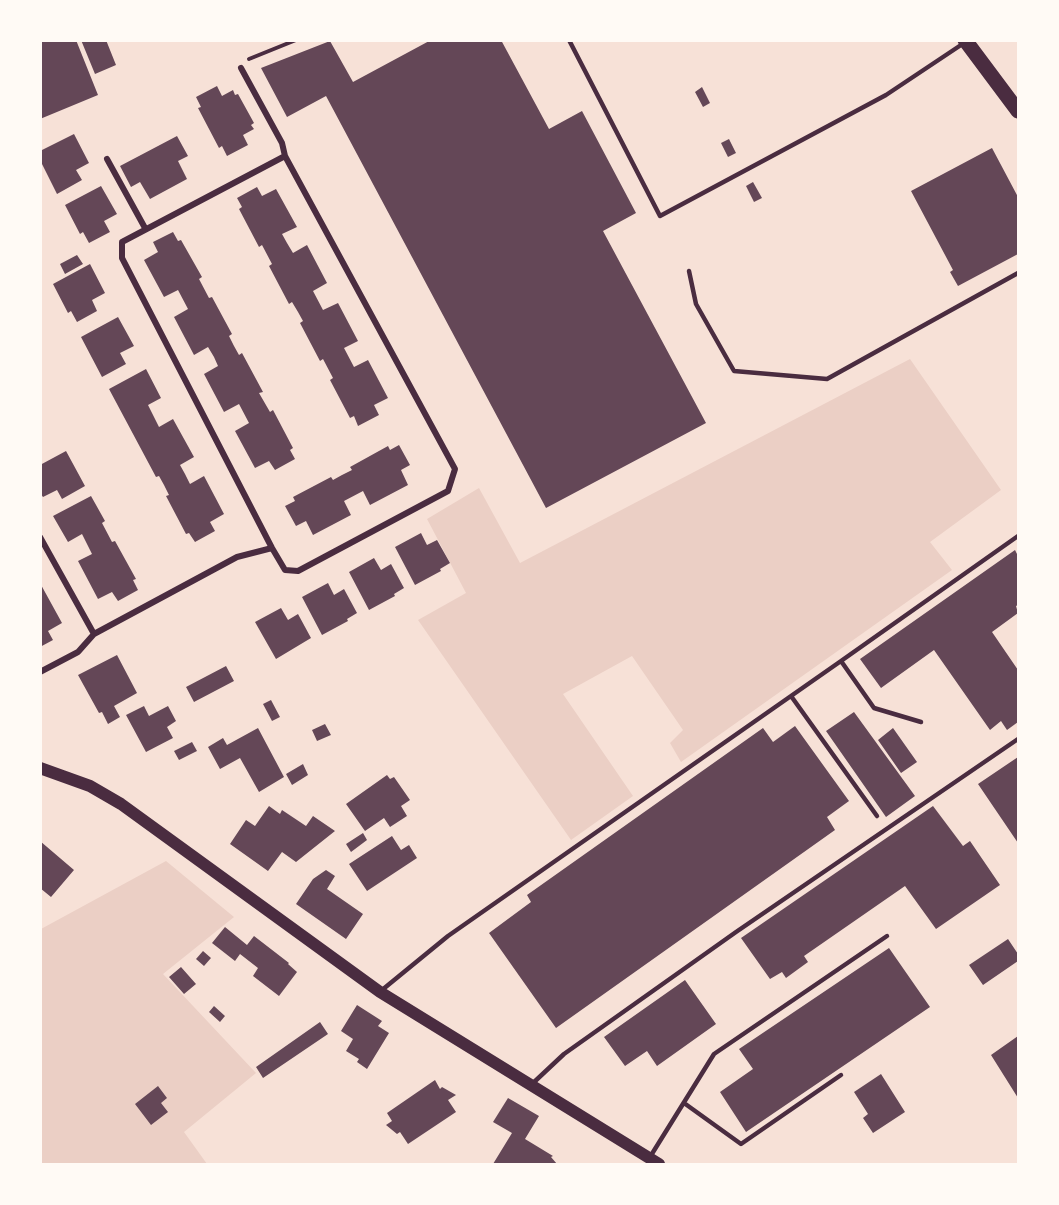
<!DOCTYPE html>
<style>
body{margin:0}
#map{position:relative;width:1059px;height:1205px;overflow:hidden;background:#f7e1d7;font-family:"Alegreya Sans",sans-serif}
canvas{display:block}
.frame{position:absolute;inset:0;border:42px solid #fffaf5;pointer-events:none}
</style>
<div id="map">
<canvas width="1059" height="1205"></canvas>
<div class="frame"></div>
</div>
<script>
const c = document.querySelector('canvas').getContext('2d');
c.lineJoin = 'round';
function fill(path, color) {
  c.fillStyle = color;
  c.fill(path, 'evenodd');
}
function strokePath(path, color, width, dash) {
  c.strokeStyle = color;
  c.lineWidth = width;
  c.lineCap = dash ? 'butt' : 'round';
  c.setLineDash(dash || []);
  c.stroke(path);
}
fill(new Path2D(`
 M910 359 1001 490 930 542 952 570 681 762 670 743 683 730 632 656 563 694 633 796 571 840 418 620 466 593 427 519 479 488 520 563Z
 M166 861 234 917 163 974 256 1073 184 1132 207 1164H41V929Z`), '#ebcfc5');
fill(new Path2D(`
 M40 40H76L98 95 40 119Z
 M81 40H106L116 65 95 74Z
 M431 40H501L549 129 582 111 636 213 603 231 706 423 546 508 326 96 287 117 261 68 330 41 353 82Z
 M217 86 222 96 233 90 235 95 238 94 254 123 251 125 254 129 243 135 248 145 227 156 222 146 219 148 198 108 201 107 196 97Z
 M702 87 710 103 703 107 695 92Z
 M74 134 89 163 76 170 82 180 57 194 40 160V151Z
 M177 136 188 156 178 161 187 179 150 199 140 182 131 187 120 166Z
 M729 139 736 153 728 157 721 143Z
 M992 148 1018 197V254L958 286 950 272 953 270 911 191Z
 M753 182 762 198 754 202 746 186Z
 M101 186 117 214 104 221 110 232 89 243 83 232 80 234 65 205Z
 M257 187 262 196 276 189 297 227 282 234 287 243 293 253 307 245 327 283 313 291 323 310 338 303 358 341 344 348 354 367 368 360 388 398 374 405 379 415 358 426 354 416 350 418 330 380 333 378 323 359 320 361 300 323 303 321 298 312 292 302 289 304 269 266 272 264 262 245 259 247 239 209 242 207 237 198Z
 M173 232 178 241 181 240 202 277 199 279 209 298 212 297 232 334 229 336 234 346 239 355 242 353 263 392 259 393 270 412 273 410 293 448 290 450 295 459 275 470 269 461 255 468 235 431 249 423 239 404 224 412 204 374 218 366 214 357 208 347 194 355 174 317 188 309 178 290 164 297 144 260 158 252 153 242Z
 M77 255 83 264 65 274 60 264Z
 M90 264 105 293 92 300 97 311 77 322 71 311 68 313 53 284Z
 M118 317 134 346 120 353 126 364 102 377 81 337Z
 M146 369 161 398 148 405 159 427 173 419 194 457 180 465 185 474 190 484 204 476 224 514 210 522 215 531 195 542 189 533 186 534 166 496 169 495 164 485 159 476 156 477 109 389Z
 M399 445 410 465 401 470 408 485 370 505 363 491 344 501 351 515 313 535 306 521 296 526 285 506 295 501 293 497 331 477 333 480 342 475 352 470 350 467 388 446 390 450Z
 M66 451 85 486 62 499 57 490 43 497 40 493V465Z
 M91 496 105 521 102 523 112 542 115 541 136 579 133 580 138 590 118 601 112 592 98 599 78 561 92 554 82 534 68 542 53 516Z
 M421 533 427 545 437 540 450 563 440 569 441 571 415 585 395 547Z
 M1015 550 1018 556V605L1016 606 1018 613 992 632 1018 670V722L1007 730 1001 721 990 730 934 650 881 688 860 659Z
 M374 558 381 570 391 564 404 588 394 594 395 596 369 610 349 572Z
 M40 583 62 623 48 631 53 640 40 647Z
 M328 583 334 595 344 589 357 613 347 619 348 621 322 635 302 597Z
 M281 608 288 620 298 614 311 638 276 659 255 622Z
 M117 655 137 693 114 706 120 717 108 724 102 712 99 713 78 675Z
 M226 666 234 681 194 702 186 687Z
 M271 700 280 717 272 721 263 704Z
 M144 706 149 716 168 706 176 721 167 727 173 738 146 752 126 715Z
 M854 712 915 796 886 817 826 731Z
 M325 724 331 735 317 741 312 730Z
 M795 726 849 801 827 817 835 830 556 1028 489 933 531 902 527 895 763 728 773 742Z
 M258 728 284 777 259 792 240 758 220 769 208 747 223 738 227 745Z
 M893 728 917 762 901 773 878 740Z
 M192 742 197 751 179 760 174 751Z
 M1018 757V843L978 784Z
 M303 764 308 775 292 785 286 774Z
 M387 775 390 779 394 777 410 800 401 806 407 816 390 827 384 818 365 831 346 804Z
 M269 806 280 814 282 810 306 826 313 816 335 831 296 862 282 852 268 871 230 844 246 820 255 826Z
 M933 806 963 846 970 841 1000 885 936 929 905 886 804 956 808 962 786 978 782 972 770 979 741 938Z
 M363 833 367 840 351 852 346 844Z
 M392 836 401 850 409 845 417 858 367 891 349 864Z
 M40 841 74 870 51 897 40 888Z
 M326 870 335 876 327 889 363 914 346 939 296 904 313 879Z
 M225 927 247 945 254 936 289 963 288 964 297 972 279 996 253 976 258 968 240 954 235 961 212 943Z
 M1008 939 1018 954V961L983 985 969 965Z
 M889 948 930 1007 746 1132 720 1092 753 1069 739 1049Z
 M203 951 211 958 204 966 196 959Z
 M181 967 196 984 184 994 169 977Z
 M685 980 716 1024 657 1066 647 1051 625 1066 604 1037Z
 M357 1005 382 1021 378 1026 389 1033 367 1069 357 1062 359 1059 346 1051 353 1039 341 1031Z
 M214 1006 225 1016 220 1022 209 1012Z
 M320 1022 328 1034 263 1078 256 1067Z
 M1018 1036V1098L991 1055Z
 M881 1074 905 1112 873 1133 863 1118 868 1114 854 1092Z
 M435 1080 440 1089 442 1087 456 1095 448 1100 456 1112 408 1144 400 1132 397 1134 386 1125 392 1121 387 1113Z
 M158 1086 167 1098 161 1103 168 1112 151 1125 135 1104Z
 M508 1098 539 1116 525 1139 553 1156 551 1157 557 1164H493L512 1133 493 1122Z`), '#644757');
strokePath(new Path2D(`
 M249 59 296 40`), '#4a2c40', 4);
strokePath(new Path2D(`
 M569 40 660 216 886 95 964 43
 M689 271 696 304 734 371 827 379 1018 273
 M791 696 877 816
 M921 722 874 708 841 661 1018 536
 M382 990 448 936 841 661
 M532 1084 564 1054 736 932 1018 739
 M684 1103 741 1144 841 1075
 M650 1157 714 1054 887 936`), '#4a2c40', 4.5);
strokePath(new Path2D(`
 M241 68 282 143 285 156
 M285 156 455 469 448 491 298 571 285 570 272 548 122 258V242Z
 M107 159 145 228
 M40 537 94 634
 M40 672 78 652 94 634 237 557 272 548`), '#4a2c40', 6);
strokePath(new Path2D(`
 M40 768 90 786 121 804 380 992 659 1164`), '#4a2c40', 12);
strokePath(new Path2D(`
 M965 40 1018 111`), '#4a2c40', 15);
</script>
